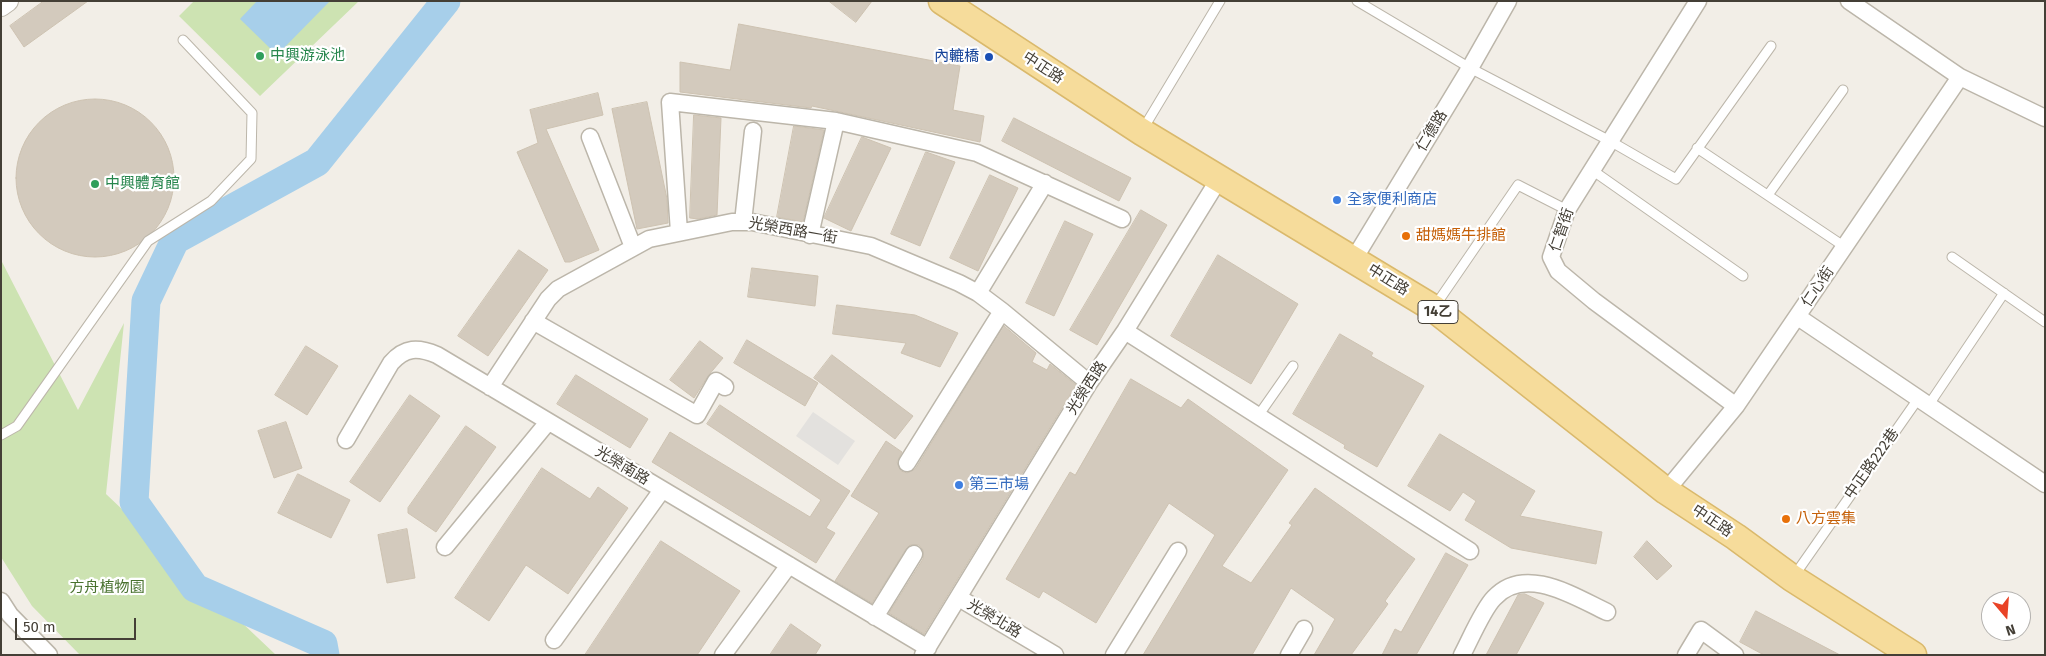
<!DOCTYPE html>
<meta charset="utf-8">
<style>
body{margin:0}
#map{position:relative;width:2046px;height:656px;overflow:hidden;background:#f2eee7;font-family:"Fira Sans",sans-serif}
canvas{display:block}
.frame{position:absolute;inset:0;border:2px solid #443f36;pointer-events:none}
.north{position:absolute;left:1981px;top:591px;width:50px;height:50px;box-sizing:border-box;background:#fff;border:1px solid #b4b2af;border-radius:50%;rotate:162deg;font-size:14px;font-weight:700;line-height:20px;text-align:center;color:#443f36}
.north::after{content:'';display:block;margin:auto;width:18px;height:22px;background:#e94326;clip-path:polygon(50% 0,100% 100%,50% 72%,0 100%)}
.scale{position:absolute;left:15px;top:618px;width:121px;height:22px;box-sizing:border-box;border:2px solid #443f36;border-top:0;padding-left:6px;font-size:15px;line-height:18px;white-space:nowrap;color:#443f36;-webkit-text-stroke:4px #fff;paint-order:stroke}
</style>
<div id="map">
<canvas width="2046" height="656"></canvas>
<div class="frame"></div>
<div class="north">N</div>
<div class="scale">50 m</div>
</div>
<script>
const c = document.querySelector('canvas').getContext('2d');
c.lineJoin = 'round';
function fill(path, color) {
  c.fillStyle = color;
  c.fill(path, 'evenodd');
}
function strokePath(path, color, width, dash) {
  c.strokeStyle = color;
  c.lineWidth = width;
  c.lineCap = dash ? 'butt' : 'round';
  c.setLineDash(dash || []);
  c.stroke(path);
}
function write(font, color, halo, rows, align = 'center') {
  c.font = font + ' "Fira Sans","Noto Sans TC",sans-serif';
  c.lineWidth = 4.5;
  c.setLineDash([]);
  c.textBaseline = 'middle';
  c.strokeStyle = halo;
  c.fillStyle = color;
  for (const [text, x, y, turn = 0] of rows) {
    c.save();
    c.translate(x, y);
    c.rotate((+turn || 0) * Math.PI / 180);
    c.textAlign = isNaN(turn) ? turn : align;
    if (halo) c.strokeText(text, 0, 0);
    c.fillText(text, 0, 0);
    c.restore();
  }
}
fill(new Path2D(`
 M194 1H359L260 96 179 16Z
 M1 260 78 410 124 323 106 494 276 655H80L32 606 1 557Z`), '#cde3b2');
fill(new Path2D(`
 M813 412 855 441 838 465 796 436Z`), '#e3e1de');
fill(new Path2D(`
 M257 1H330L277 55 240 19Z`), '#a7cfea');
strokePath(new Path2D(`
 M325 655 323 644 195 588 134 502 146 301 175 240 317 162 446 1`), '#a7cfea', 29);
const building = new Path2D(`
 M44 1H88L24 47 10 26Z
 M829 1H872L856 22Z
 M739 24 960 66 953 110 984 116 980 142 812 106 811 108 680 92V62L730 70Z
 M598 93 603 115 546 129 599 250 570 262H565L517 152 538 143 530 110Z
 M16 178a79 79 0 1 1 158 0a79 79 0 1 1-158 0Z
 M647 102 667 199 668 223 637 229 612 109Z
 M694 115 721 118 717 215 698 219 690 218Z
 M1014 118 1131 178 1119 201 1002 141Z
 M794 126 824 130 803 222 777 217Z
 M862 137 891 148 851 231 824 218Z
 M926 152 955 162 920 246 891 234Z
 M990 175 1018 188 978 271 950 258Z
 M1141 210 1167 225 1097 345 1070 330Z
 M1065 221 1093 234 1054 316 1026 303Z
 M519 250 548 270 488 356 458 336Z
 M1218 255 1298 304 1251 384 1171 336Z
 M752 268 818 276 815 306 748 297Z
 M837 305 915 315 958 333 940 367 901 353 906 343 833 334Z
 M1004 326 1036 353 1032 362 1047 370 1050 364 1076 385 924 634 889 613 923 559V550L919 545H910L906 549 872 603 835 581 879 513 851 496 886 441 902 452 897 462 901 471 907 473 915 469Z
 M1340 334 1373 353 1371 356 1424 386 1377 467 1344 448 1345 445 1293 414Z
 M747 340 818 383 805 406 734 363Z
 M700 341 723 358 708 376 694 398 670 380Z
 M306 346 338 366 307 415 275 395Z
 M832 355 913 416 895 439 814 378Z
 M576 375 648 419 630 448 557 404Z
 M1131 379 1181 408 1188 399 1288 470 1222 566 1251 583 1292 525 1289 523 1315 488 1415 559 1385 601 1388 604 1351 655H1314L1335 619 1291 588 1252 655H1143L1215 535 1169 503 1096 623 1043 591 1039 598 1006 579 1070 472 1075 475Z
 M410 395 440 416 380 502 350 482Z
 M720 405 850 491 826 528 835 533 816 563 652 462 670 432 810 517 821 500 707 424Z
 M286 422 302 468 274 478 258 431Z
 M466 426 496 447 436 532 408 513V508Z
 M1440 434 1535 491 1520 516 1602 532 1596 564 1511 548 1465 520 1476 501 1463 492 1450 511 1408 486Z
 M542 468 590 499 598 487 628 508 568 594 526 565 489 621 455 598Z
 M298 474 350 500 331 538 278 513Z
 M407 529 415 578 387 583 378 535Z
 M661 541 740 591 697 655H585Z
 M1647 541 1672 566 1657 580 1634 557Z
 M1446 553 1468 565 1416 655H1382L1395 629 1401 632Z
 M1525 594 1544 603 1516 655H1486L1518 595Z
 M1756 611 1840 655H1764L1740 642Z
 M791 624 821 645 815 655H770Z`);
fill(building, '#d3cabd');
strokePath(building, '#cdc2b1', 1);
const service = new Path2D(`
 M1357 1 1470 68 1610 141 1676 179 1771 46
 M1143 129 1220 1
 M1697 148 1845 247
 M1592 170 1743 276
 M1768 195 1843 90
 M1952 257 2045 322
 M1435 306 1518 185 1567 210
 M1928 406 2004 293
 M1258 416 1293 366
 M1 435 17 426 148 241 211 201 251 159 252 113 183 40
 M1794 576 1918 399`);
const minor = new Path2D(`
 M1698 1 1567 210 1551 257 1558 271 1594 301 1736 406
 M1849 1 1960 77 2045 118
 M590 137 633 247
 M743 222 753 131
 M679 232 670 102 836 121 977 153 1122 219
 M810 235 836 121
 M1354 259 1470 68 1508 1
 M978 293 1045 183
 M1798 317 2045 484
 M533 321 697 415 716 381 725 387
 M1125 331 1470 551
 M490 387 548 299 558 289 649 239 732 222H752L871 246 959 283 978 293 1002 311 1089 383
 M346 440 391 363C405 347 418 347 437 355L928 648
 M907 463 1002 311
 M1666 491 1736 406 1960 77
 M445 547 548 422
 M959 598 1055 655
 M1 601 10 615 49 655
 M875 617 914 554
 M554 640 662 490
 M723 655 789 565
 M923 655 1089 383 1125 331 1219 179
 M1114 655 1178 551
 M1289 655 1304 629
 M1462 655C1470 640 1483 609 1494 598 1525 564 1575 597 1607 612
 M1686 655 1701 630 1735 655`);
const tertiary = new Path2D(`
 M1 6 8 1`);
const primary = new Path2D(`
 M942 1 1142 132 1433 308 1666 491 1736 537 1792 578 1913 655`);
strokePath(service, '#bcb6aa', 11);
strokePath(minor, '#bcb6aa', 19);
strokePath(tertiary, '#bcb6aa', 22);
strokePath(primary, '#dab96c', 29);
strokePath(service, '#fff', 9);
strokePath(minor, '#fff', 16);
strokePath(tertiary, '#fff', 20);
strokePath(primary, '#f6dc9b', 26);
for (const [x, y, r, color] of [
 [260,56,5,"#2e9e5b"],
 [989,57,5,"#1a4fb4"],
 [95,184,5,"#2e9e5b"],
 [1337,200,5,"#3f7fe0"],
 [1406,236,5,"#e8710a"],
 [959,485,5,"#3f7fe0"],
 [1786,519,5,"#e8710a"]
]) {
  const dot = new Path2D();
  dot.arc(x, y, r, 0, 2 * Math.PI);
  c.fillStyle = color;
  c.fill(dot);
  strokePath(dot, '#fff', 2);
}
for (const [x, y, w] of [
 [1438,312,40]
]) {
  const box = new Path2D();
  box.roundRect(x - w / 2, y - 11.5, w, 23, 4);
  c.fillStyle = '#fff';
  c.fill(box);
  strokePath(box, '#443f36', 1);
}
write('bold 14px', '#443f36', null, [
 ["14乙",1438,312]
]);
write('15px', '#27864d', '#fff', [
 ["中興游泳池",270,56],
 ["中興體育館",105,184]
], 'left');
write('15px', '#164399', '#fff', [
 ["內轆橋",979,57]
], 'right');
write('15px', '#443f36', '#fff', [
 ["中正路",1043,68,33],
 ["仁德路",1432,131,-59],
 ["仁智街",1562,230,-71],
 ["光榮西路一街",793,231,10],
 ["中正路",1388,280,32],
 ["仁心街",1818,287,-56],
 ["光榮西路",1087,388,-57],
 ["中正路222巷",1872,464,-55],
 ["光榮南路",622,466,31],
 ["中正路",1712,521,34],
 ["光榮北路",994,619,31]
]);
write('15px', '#366cbe', '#fff', [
 ["全家便利商店",1347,200],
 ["第三市場",969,485]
], 'left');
write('15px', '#c56008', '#fff', [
 ["甜媽媽牛排館",1416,236],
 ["八方雲集",1796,519]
], 'left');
write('15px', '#48712e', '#fff', [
 ["方舟植物園",107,588]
]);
</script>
